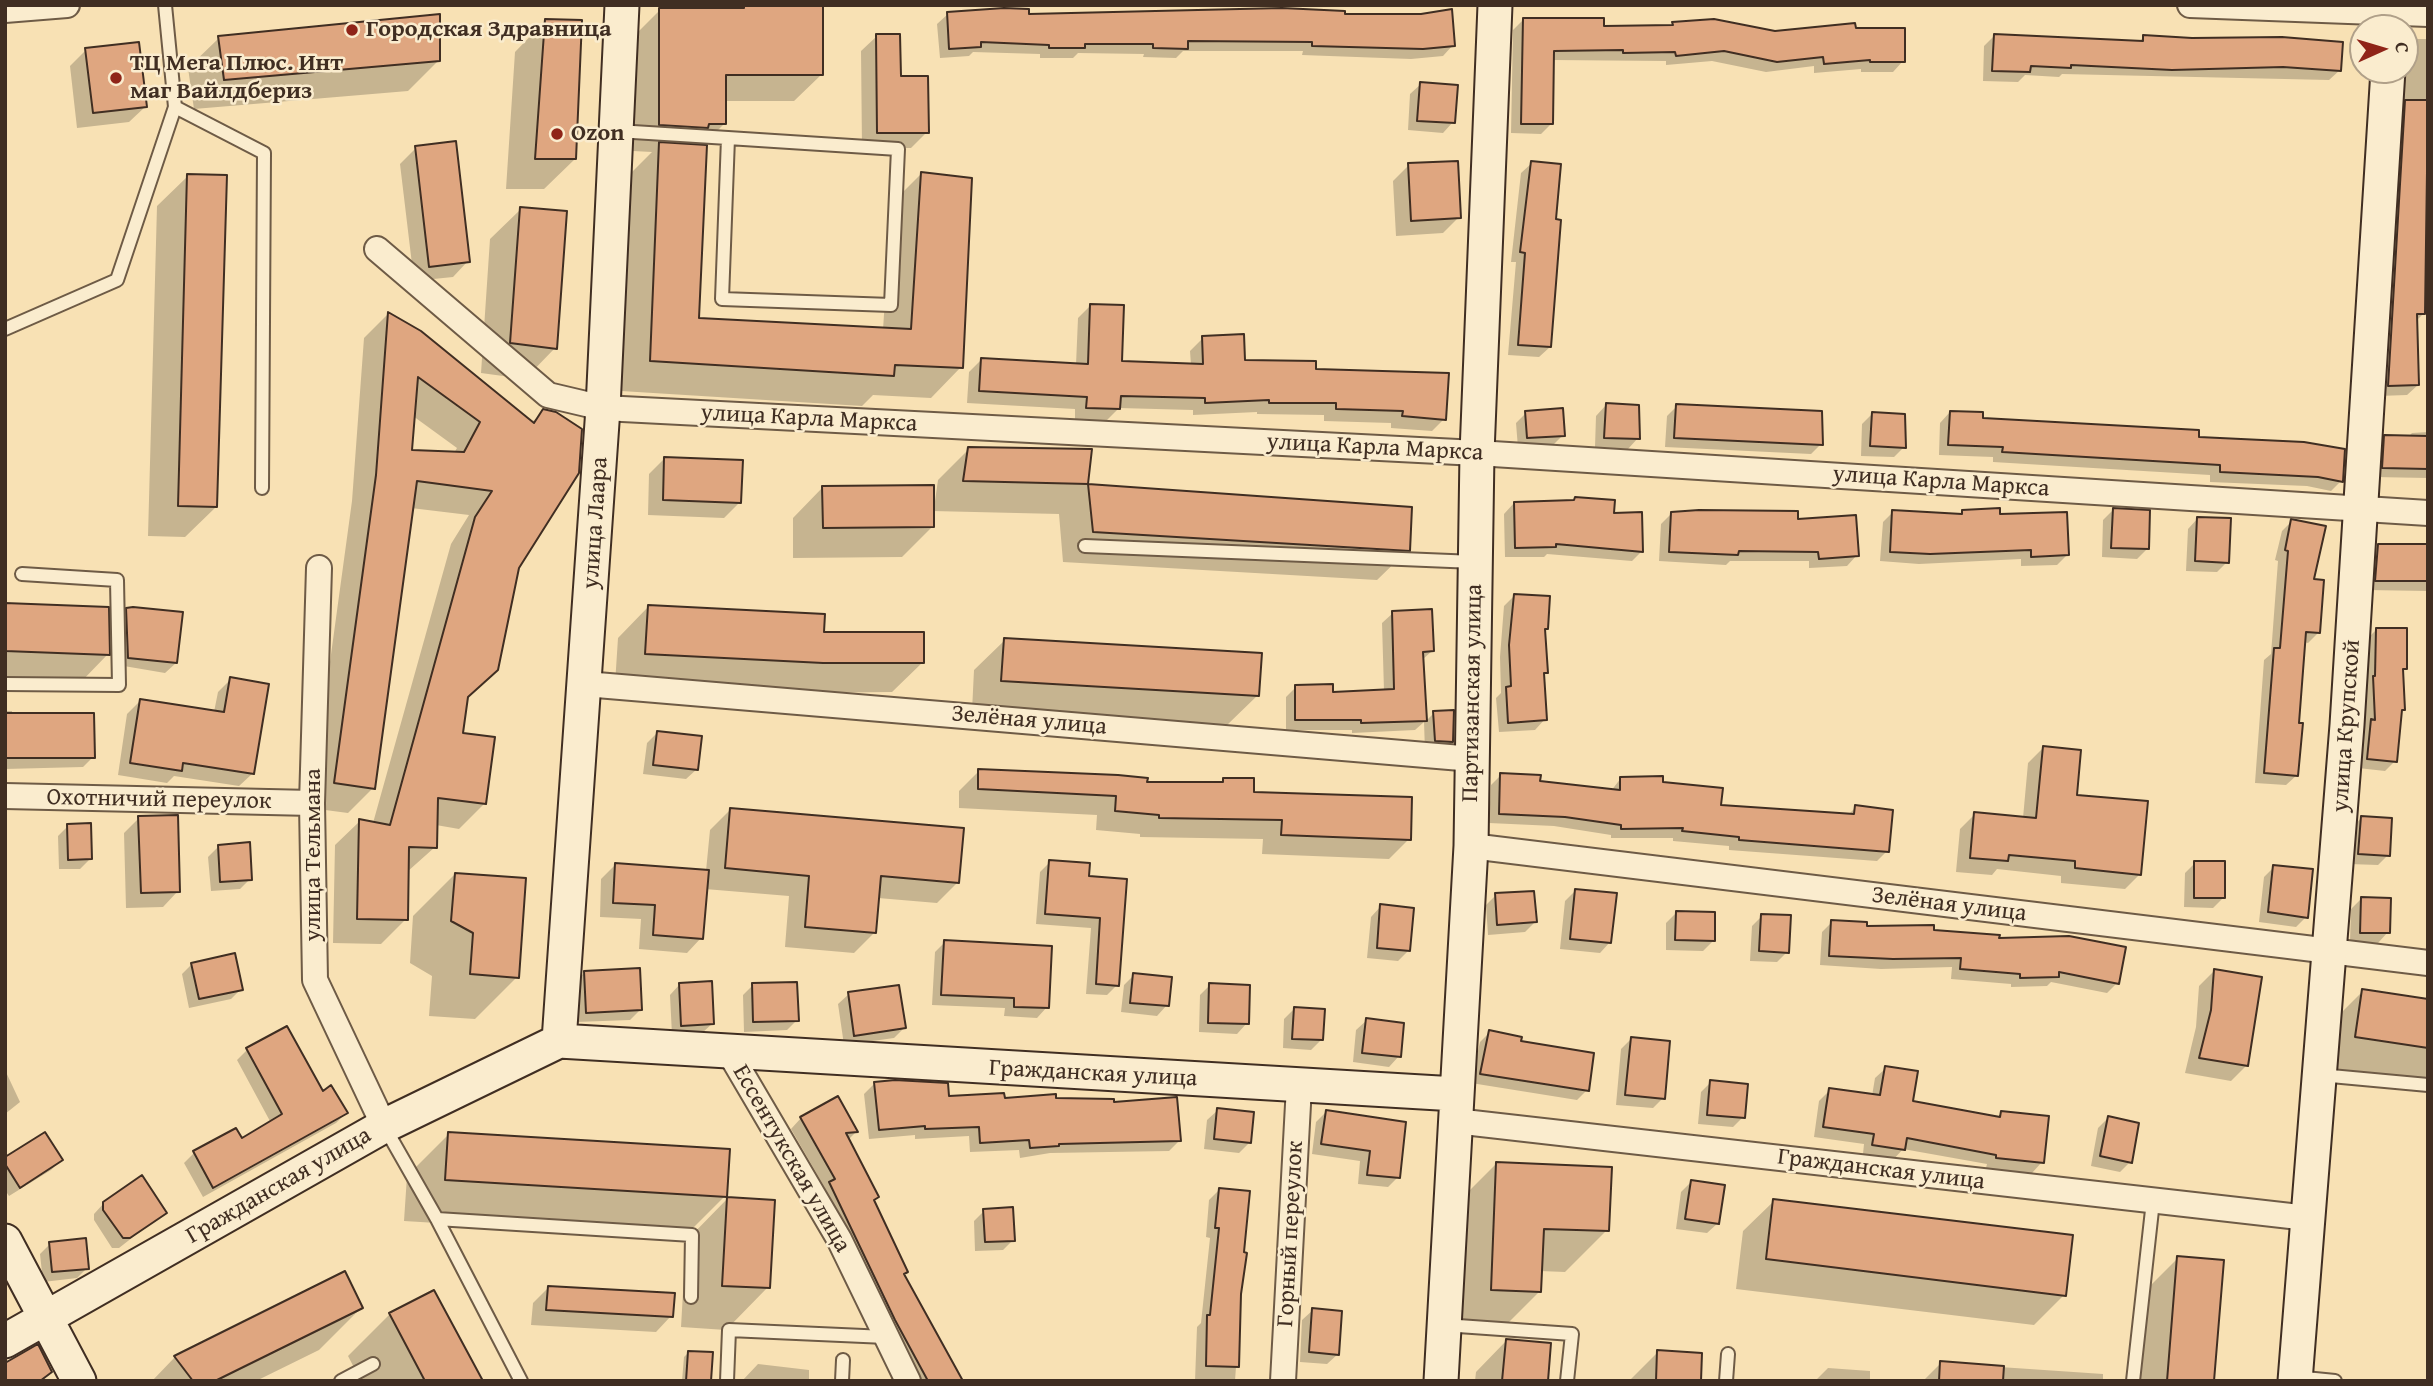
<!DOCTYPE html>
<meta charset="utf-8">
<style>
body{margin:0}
#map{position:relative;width:2433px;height:1386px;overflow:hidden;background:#f8e1b4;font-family:"Gentium Book Plus",serif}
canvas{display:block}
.frame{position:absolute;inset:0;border:7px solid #402e22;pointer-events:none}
.north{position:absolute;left:2349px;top:14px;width:70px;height:70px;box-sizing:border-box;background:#faecce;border:2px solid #b0a089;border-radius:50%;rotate:86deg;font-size:19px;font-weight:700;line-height:28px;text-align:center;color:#402e22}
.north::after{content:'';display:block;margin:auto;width:24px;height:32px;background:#8f2418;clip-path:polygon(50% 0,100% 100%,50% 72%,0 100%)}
</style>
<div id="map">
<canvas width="2433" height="1386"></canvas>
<div class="frame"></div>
<div class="north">С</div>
</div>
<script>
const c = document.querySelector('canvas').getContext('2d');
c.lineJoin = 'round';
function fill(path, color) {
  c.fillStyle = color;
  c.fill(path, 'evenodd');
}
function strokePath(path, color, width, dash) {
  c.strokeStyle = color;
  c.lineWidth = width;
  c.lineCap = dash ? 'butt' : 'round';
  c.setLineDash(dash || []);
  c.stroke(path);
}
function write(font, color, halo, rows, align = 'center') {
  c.font = font + ' "Gentium Book Plus",serif';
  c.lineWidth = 5;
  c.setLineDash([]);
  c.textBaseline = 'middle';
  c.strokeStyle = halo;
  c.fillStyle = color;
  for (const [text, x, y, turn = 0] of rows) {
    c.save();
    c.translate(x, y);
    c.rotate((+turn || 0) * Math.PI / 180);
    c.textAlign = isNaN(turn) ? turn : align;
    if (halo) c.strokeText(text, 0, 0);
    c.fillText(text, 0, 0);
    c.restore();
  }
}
fill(new Path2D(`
 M744 5 821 75 794 101H725V123L701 147 697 320 883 330 891 204 921 174 961 367 931 398 873 395 862 406 621 391 629 175 652 152 633 151V37L660 10H740Z
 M1105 12 1205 14 1453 45 1443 56 1411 59 1302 55 1303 51H1183L1176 58 1143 57 1144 54 1078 53 1073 58H1040V54L973 52 969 56 940 58 937 24 948 14 1101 16Z
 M1523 20 1602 28 1670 27 1673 24 1775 32 1854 30 1903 61 1893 72H1861V69L1814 73V66L1766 72 1712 61 1666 65V61L1552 60V123L1541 134 1511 133 1513 30Z
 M545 21 575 159 544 189H506L515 52Z
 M877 36 927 132 911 148H862L861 51Z
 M1994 36 2138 42 2144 37 2340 70 2329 80 2062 74 2059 77 2025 75 2018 82 1983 81 1984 46Z
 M219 38 438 61 408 91 194 109 188 68Z
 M2411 39H2428V199L2422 204 2423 314 2416 321 2418 385 2407 395 2378 396 2396 112 2403 105 2402 70H2405V45Z
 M86 50 145 107 129 122 77 128 70 66Z
 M1421 84 1453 122 1443 133 1408 130 1410 94Z
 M416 148 468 261 453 277 414 281 400 164Z
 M1532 163 1554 221 1550 347 1539 357 1508 355 1516 262H1511L1521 173Z
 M1409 165 1459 217 1443 233 1396 236 1393 181Z
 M188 176 216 507 185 537 148 536 157 206Z
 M521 209 555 348 525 379 481 373 490 239Z
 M1090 306 1120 363 1191 365 1190 351 1203 338 1244 362 1314 371 1444 419 1432 431 1391 428V423L1324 421V415L1257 414V412L1193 415V410L1119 408 1106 421 1075 420V409L967 403 969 372 982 359 1076 365 1078 318Z
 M388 314 531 423 544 411 518 567 496 670 466 699 461 734 484 804 459 829 436 825 435 847 407 872 406 919 381 944 333 943 335 845 360 821 373 823 451 544 469 515 411 508 373 788 348 813 310 808 352 501 364 338ZM413 416 457 448 454 453 410 451Z
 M1606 405 1638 438 1628 449 1595 447 1596 416Z
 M1677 406 1821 444 1811 454 1665 447 1667 416Z
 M1950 412 1981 420 2197 439 2341 481 2331 491 2307 486 2210 482V475L1993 462V457L1939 455 1940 423Z
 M1526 413 1563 435 1553 445 1518 448 1516 423Z
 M1872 414 1904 447 1894 457 1861 456 1862 424Z
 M2428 432V478L2373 477 2375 447 2385 437 2407 438 2412 433Z
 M969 449 1090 451 1087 485 1410 509 1408 550 1377 580 1063 562 1059 514 932 511V527L902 557 793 558V518L823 487 934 508 938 480Z
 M665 458 739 503 724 518 648 515 649 474Z
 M1514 503 1612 515 1642 551 1632 561 1547 554 1544 557H1505L1504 514Z
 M2113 510 2147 549 2137 559 2102 557 2103 520Z
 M1963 511 1998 516 2067 555 2057 565 2021 566V559L1919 564 1880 561 1883 522 1893 512 1958 516Z
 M1671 514 1796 521 1857 555 1847 566 1809 568V561H1730L1726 565 1659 561 1661 524Z
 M2198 518 2227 562 2217 572 2186 571 2188 529Z
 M2292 521 2312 581 2318 633 2308 643 2304 642 2297 725V775L2286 785 2255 783 2264 660 2271 654 2278 561 2275 560 2282 531Z
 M2416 544H2428V591L2366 590 2368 556 2378 546Z
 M1514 596 1547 628 1544 631 1546 672 1542 676 1545 719 1535 730 1499 732 1496 698 1501 693 1500 657 1504 606Z
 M5 605 108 654 78 685 5 682Z
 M648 607 822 634 923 662 892 692 791 693 615 684 618 638Z
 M127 609 176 663 165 673 118 665 117 620Z
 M1393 613 1432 651 1422 660 1426 721 1434 713 1452 742 1441 752 1425 751 1424 722 1415 730 1352 733V730H1286V697L1296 687 1331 694 1384 691 1382 623Z
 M2376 630 2405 668 2401 672 2403 709 2399 713 2395 761 2385 771 2358 768 2361 731 2365 728 2363 688 2366 640Z
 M1005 640 1258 695 1227 725 972 711 974 670Z
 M231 679 252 774 239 786 174 776 167 783 118 775 127 714 140 701 214 712 218 692Z
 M5 711H12V715L93 757 83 767 5 769Z
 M657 733 697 769 686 779 643 774 647 743Z
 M2043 748 2075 796 2140 874 2125 889 2061 883V876L1997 869 1992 875 1956 872 1960 829 1975 814 2023 818 2028 763Z
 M979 771 1145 784H1220L1224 780 1252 794 1409 839 1389 859 1262 854 1263 839 1140 837V834L1096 830 1097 815 959 808V791Z
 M1501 775 1611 791 1621 778 1661 783 1719 807 1848 815 1856 807 1887 851 1877 861 1729 850V846L1673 841V838H1611V835L1554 826 1489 823 1491 785Z
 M731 809 958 882 937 903 878 898 875 932 854 953 785 947 789 896 705 889 701 938 687 953 639 949 641 919 600 917 601 879 616 864 706 871 710 830Z
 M139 818 178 891 163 907 126 908 124 833Z
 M2361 818 2388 855 2378 865 2349 864 2351 829Z
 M68 826 90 859 80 869H59L58 836Z
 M219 846 250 879 240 889 211 891 208 857Z
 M1050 862 1087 878 1125 880 1117 985 1107 995 1086 994 1091 928 1036 924 1040 872Z
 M2195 863 2223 898 2213 908 2184 907 2185 873Z
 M2274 867 2306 917 2296 927 2259 922 2264 877Z
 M455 874 517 977 475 1019 429 1016 432 976 410 963 413 916Z
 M1575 891 1610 942 1600 953 1560 949 1565 901Z
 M1496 895 1535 922 1525 932 1488 935 1486 905Z
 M2361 899 2388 932 2378 943 2350 942 2351 909Z
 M1381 906 1409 950 1398 961 1367 958 1371 917Z
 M1677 912 1713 941 1703 951 1666 950V923Z
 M1762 916 1787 952 1777 962 1750 961 1752 926Z
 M1832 922 1865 928 1998 940 2117 983 2107 993 2051 982 2047 986 2011 987V984L1951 979 1952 967 1881 969 1820 965 1822 932Z
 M945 942 1047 1007 1037 1018 1004 1016 1005 1008 932 1005 935 952Z
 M192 964 241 989 231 999 189 1008 182 974Z
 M2214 971 2247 1065 2231 1081 2185 1073 2196 1027 2199 986Z
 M584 973 641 1009 630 1020 576 1022 574 983Z
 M1134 975 1167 1005 1157 1016 1121 1012 1124 985Z
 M680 984 713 1023 702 1033 672 1035 670 995Z
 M753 985 797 1020 787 1030 744 1032 743 995Z
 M1210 985 1247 1023 1237 1034 1199 1032 1200 995Z
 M2363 991 2428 1001V1083L2326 1067 2333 1021Z
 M849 994 904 1028 894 1038 844 1045 838 1004Z
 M1294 1009 1321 1040 1311 1050 1283 1048 1284 1019Z
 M1367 1020 1399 1056 1389 1067 1353 1062 1356 1030Z
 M1490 1032 1519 1042 1587 1090 1577 1100 1471 1083 1480 1042Z
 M1631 1039 1663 1098 1653 1108 1616 1105 1621 1049Z
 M247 1050 322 1093 346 1113 336 1123 203 1197 184 1163 194 1153 241 1141 271 1123 237 1060Z
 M1886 1068 1911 1102 1996 1118 2002 1113 2042 1162 2032 1173 1986 1168 1987 1164 1903 1149 1893 1160 1863 1154 1864 1144 1814 1137 1819 1101 1830 1090 1872 1096 1875 1078Z
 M5 1070 20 1102 5 1114Z
 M1711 1082 1743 1117 1733 1127 1698 1124 1701 1092Z
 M874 1084 947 1098 1112 1104 1179 1141 1169 1151 1050 1153 1020 1158 1019 1150 970 1152 969 1136 915 1139V1135L869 1139 864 1094Z
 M1218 1110 1250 1142 1239 1153 1204 1149 1207 1120Z
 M1326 1112 1356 1119 1398 1177 1388 1187 1358 1184 1360 1161 1312 1154 1316 1122Z
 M801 1118 856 1132 848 1140 902 1275 962 1381H913L820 1194 825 1188 791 1129Z
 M2108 1118 2130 1162 2120 1172 2091 1166 2098 1128Z
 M449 1134 725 1196 683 1238 404 1221 407 1176Z
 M5 1159 61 1160 51 1170 9 1196 5 1190Z
 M1496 1164 1607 1230 1565 1272 1540 1271 1539 1292 1497 1334 1449 1332 1454 1206Z
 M1691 1182 1718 1223 1707 1233 1676 1229 1681 1192Z
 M1219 1190 1248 1192 1235 1381H1195L1197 1327 1201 1323 1210 1238 1206 1237 1209 1200Z
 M728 1198 768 1287 726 1330 681 1327 686 1241Z
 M1774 1201 2064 1295 2034 1325 1736 1289 1743 1231Z
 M104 1203 165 1212 119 1248H112L94 1220V1214Z
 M984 1211 1013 1240 1003 1250 975 1251 974 1221Z
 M50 1244 87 1268 77 1278 43 1282 40 1254Z
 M2178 1258 2213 1381H2129L2136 1300Z
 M549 1287 671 1316 656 1332 531 1325 533 1303Z
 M361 1308 319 1350 256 1381H152L175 1357Z
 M1313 1310 1338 1354 1327 1364 1300 1362 1302 1320Z
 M390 1314 481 1381H361L348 1356Z
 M1506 1341 1546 1381H1475L1476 1372Z
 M1658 1352 1699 1381H1629Z
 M688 1353 709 1381H682L684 1357Z
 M1941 1363 2103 1374V1381H1923Z
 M758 1364 809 1370V1381H742Z
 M1828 1368 1870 1371V1381H1815Z`), '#0003');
const building = new Path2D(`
 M744 5H823V75H726V124H709L708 128 659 125V8H744Z
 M1004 8 1029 9V14L1282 8 1345 11V14H1421L1452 9 1455 46 1423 49 1312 46V42L1188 41V49L1153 48V44H1085V48H1049V45L981 42V47L949 49 947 12Z
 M440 14V61L224 80 218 36Z
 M1523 18H1604V26L1673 25 1672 22 1714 19 1775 31 1855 23 1856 28H1905V62H1870V60L1824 64 1823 57 1777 62 1724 51 1676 56 1675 52 1623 53V50L1554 51 1553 124H1521Z
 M545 19 582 20 576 159H535Z
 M876 34H900L901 76H928L929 133H877Z
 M1994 34 2143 41V35L2192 38 2282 37 2343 42 2341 71 2283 67 2172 70 2071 65V68L2031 66 2030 72 1992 71Z
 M139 42 147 107 93 113 85 48Z
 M1420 82 1458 85 1455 123 1417 121Z
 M2405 100H2428L2425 314H2417L2419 385 2388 386Z
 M456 141 470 262 429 267 415 146Z
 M659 142 707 145 699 318 911 329 921 172 972 178 963 368 895 365 894 376 650 361Z
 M1458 161 1461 218 1411 221 1408 163Z
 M1531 161 1561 164 1556 219 1561 220 1551 347 1518 345 1525 253 1520 252Z
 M187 174 227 175 217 507 178 506Z
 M520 207 567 211 557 349 510 343Z
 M1090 304 1124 305 1122 361 1203 364 1202 336 1244 334 1245 360 1316 361V369L1449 373 1446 420 1402 416 1403 411 1336 409V403H1269V400L1205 403V398L1121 396 1120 409 1086 408 1087 397 979 391 981 358 1088 364Z
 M388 312 421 331 534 423 543 409 556 412 582 429 579 473 519 568 498 670 468 697 463 733 495 737 486 804 438 798 437 848 409 847 408 920 357 919 359 819 390 825 475 517 492 491 417 481 375 789 334 783 376 475ZM418 377 480 422 464 452 412 450Z
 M1606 403 1639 405 1640 439 1604 438Z
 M1676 404 1822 411 1823 445 1674 438Z
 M1563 408 1565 436 1527 438 1525 411Z
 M1950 411 1983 412V418L2199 430V437L2304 442 2345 449 2343 482 2318 477 2220 472V465L2002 452 2003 447 1948 445Z
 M1872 412 1905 414 1906 448 1870 446Z
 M2384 435 2428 436V469L2382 468Z
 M968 447 1092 449 1088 484 963 481Z
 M664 457 743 460 741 503 663 500Z
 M1088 484 1412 507 1410 551 1093 532Z
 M934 485V527L823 528 822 486Z
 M1575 497 1615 500 1614 513 1642 512 1643 552 1556 544V547L1515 548 1514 502 1574 500Z
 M2000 508V514L2067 512 2069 555 2031 557V550L1930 554 1890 552 1892 510 1962 514V510Z
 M2113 508 2150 510 2149 549 2111 548Z
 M1699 510 1798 511V519L1856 515 1859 556 1819 559 1818 552 1739 551 1738 555 1669 552 1671 512Z
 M2197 517 2231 518 2229 563 2195 561Z
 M2291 519 2326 526 2314 579 2324 580 2320 633 2306 632 2299 723H2303L2298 776 2264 773 2274 648H2280L2288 551 2285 550Z
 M2378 544H2428V581H2375Z
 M1514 594 1550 596 1548 629H1545L1548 673H1544L1547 720 1508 723 1506 687 1511 686 1509 645Z
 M5 603 109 607 110 655 5 651Z
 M648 605 825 614 824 632H924V663H823L645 654Z
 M133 607 183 612 177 663 128 658 126 608Z
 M1432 609 1434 651 1423 652 1427 721 1361 723V720H1295V685L1333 684V692L1394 689 1392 611Z
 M2376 628H2407V669H2403L2405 710H2402L2397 762 2367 759 2371 719 2375 720 2373 676H2375Z
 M1004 638 1262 653 1259 696 1001 681Z
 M230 677 269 684 254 774 183 763 182 771 130 763 140 699 224 712Z
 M1454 710 1453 742 1435 741 1433 711Z
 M5 713H94L95 758H5Z
 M657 731 702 736 698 770 653 765Z
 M2043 746 2081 750 2077 795 2148 801 2141 875 2075 868V861L2009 855 2008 861 1970 858 1974 812 2036 818Z
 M978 769 1118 775 1148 778 1147 782H1223V778H1254V792L1412 797 1411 840 1281 835 1282 820 1159 818V815L1115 811 1116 796 978 789Z
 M1500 773 1541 775 1540 781 1620 790V777L1663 776V782L1723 788 1721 805 1854 814 1855 805 1893 810 1889 852 1739 840V837L1682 831 1683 828 1621 829V825L1565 817 1499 814Z
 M730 808 964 828 959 883 881 876 876 933 805 927 809 876 725 868Z
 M178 815 180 892 141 893 138 816Z
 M2361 816 2392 818 2390 856 2358 854Z
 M91 823 92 859 68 860 67 824Z
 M250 842 252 880 220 882 218 845Z
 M1049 860 1090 863 1089 876 1127 879 1119 986 1096 984 1100 918 1045 914Z
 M2194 861H2225V898H2194Z
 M615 863 709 870 703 939 653 935 655 905 613 903Z
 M2273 865 2313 869 2308 918 2268 912Z
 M455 873 526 878 519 978 470 974 473 933 451 921Z
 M1575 889 1617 893 1611 943 1570 939Z
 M1534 891 1537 922 1497 925 1495 893Z
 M2361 897 2391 898 2390 933H2360Z
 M1380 904 1414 908 1410 951 1377 948Z
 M1676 911 1715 912V941L1675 940Z
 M1761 914 1791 915 1789 953 1759 951Z
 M1831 920 1867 922V926L1934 925V930L2000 935 1999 938 2069 936 2126 947 2119 984 2059 972V977L2020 978V974L1960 969 1961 958 1893 959 1829 956Z
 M944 940 1052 946 1049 1008 1014 1007V998L941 995Z
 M235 953 243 990 199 999 191 963Z
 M640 968 642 1010 586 1013 584 971Z
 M2214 969 2262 977 2248 1066 2199 1058 2211 1010Z
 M1133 973 1172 977 1169 1006 1130 1003Z
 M712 981 714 1024 681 1026 679 983Z
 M797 982 799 1021 753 1022 752 983Z
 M1209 983 1250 985 1249 1024 1208 1023Z
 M899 985 906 1028 854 1036 848 992Z
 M2362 989 2428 999V1048L2355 1037Z
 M1294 1007 1325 1009 1323 1040 1292 1039Z
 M1366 1018 1404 1023 1401 1057 1362 1053Z
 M287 1026 323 1091 331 1085 348 1113 213 1188 193 1151 236 1128 242 1138 282 1114 246 1048Z
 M1489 1030 1522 1037 1521 1041 1594 1053 1589 1091 1480 1074Z
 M1631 1037 1670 1041 1665 1099 1625 1095Z
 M1885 1066 1918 1071 1913 1101 2000 1117 2001 1111 2049 1116 2044 1163 1996 1158V1155L1907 1138 1905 1150 1872 1145 1874 1134 1823 1127 1829 1088 1880 1095Z
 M895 1080 948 1083 949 1096 1004 1093 1005 1098 1056 1094V1098L1114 1099V1102L1177 1097 1181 1141 1059 1144V1146L1030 1148 1029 1140 980 1143 979 1127 925 1129V1126L879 1130 874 1082Z
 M1710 1080 1748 1084 1745 1118 1707 1115Z
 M838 1096 858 1132 846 1133 879 1197 874 1200 908 1272 904 1274 963 1381H928L895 1320 829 1182 835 1179 800 1117Z
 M1217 1108 1254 1112 1251 1143 1214 1139Z
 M1326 1110 1406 1122 1400 1178 1367 1175 1370 1151 1321 1144Z
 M2108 1116 2139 1123 2132 1163 2100 1156Z
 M45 1132 63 1160 20 1188 5 1164V1157Z
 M448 1132 730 1149 727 1197 445 1180Z
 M1496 1162 1612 1167 1609 1231 1544 1229 1541 1292 1491 1290Z
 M142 1175 167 1213 130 1238H123L103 1210V1202Z
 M1691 1180 1725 1185 1719 1224 1685 1219Z
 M1219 1188 1250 1191 1244 1252 1247 1253 1241 1294 1239 1367 1206 1366 1207 1315H1210L1219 1228H1215Z
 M727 1197 775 1200 770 1288 722 1286Z
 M1773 1199 2073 1235 2066 1296 1766 1259Z
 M1013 1207 1015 1241 985 1242 983 1209Z
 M86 1238 89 1269 52 1272 49 1242Z
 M2177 1256 2224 1260 2214 1381H2167Z
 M345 1271 363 1308 215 1381H193L174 1356Z
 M548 1286 675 1293 673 1317 546 1310Z
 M434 1290 483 1381H425L389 1313Z
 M1312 1308 1342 1311 1339 1355 1309 1352Z
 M1506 1339 1551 1343 1548 1381H1502Z
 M38 1344 52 1372 40 1381H5V1363Z
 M1657 1350 1702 1353 1701 1381H1656Z
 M688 1351 713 1352 711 1381H686Z
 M1940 1361 2004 1366 2003 1381H1939Z`);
fill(building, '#dfa680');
strokePath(building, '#402e22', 2);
const lane = new Path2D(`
 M175 107 264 153 262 488
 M617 131 728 138 722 299 891 305 898 149 728 138
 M5 329 117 280 175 107 165 5
 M1085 546 1475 562
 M5 684 119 685 117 580 22 574
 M2320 1075 2428 1085
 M384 1126 437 1219 692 1235 691 1297
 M437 1219 521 1381
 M1444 1325 1572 1334 1567 1381
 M2295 1377 2335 1381
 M341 1381 373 1364
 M727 1381 729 1330 886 1337
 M842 1381 843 1360
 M1726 1381 1728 1354
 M2133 1381 2153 1201`);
const street = new Path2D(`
 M2190 5 2428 14
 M5 10 67 5
 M377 249 548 395 603 408 1477 453 2428 513
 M319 568 312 803 315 980 384 1126
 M585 684 1473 759
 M5 796 312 803
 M1471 846 2428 963
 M729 1052 839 1239 908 1381
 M1455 1121 2308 1218
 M1283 1381 1299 1086`);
const secondary = new Path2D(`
 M2390 28 2392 5
 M559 1041 603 408 622 5
 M5 1241 79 1381
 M5 1341 384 1126 559 1041 1456 1094
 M1441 1381 1471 846 1477 453 1495 5
 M2295 1381 2347 725 2388 70`);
strokePath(lane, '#6e5b46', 16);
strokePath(street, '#6e5b46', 28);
strokePath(secondary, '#402e22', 37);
strokePath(lane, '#faecce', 12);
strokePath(street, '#faecce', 24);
strokePath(secondary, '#faecce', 33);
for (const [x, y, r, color] of [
 [352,30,7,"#8f2418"],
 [116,78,7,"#8f2418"],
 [557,134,7,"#8f2418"]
]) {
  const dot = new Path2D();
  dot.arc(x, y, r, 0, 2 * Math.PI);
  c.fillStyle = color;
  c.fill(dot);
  strokePath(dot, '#faecce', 2.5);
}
write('bold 24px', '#402e22', '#faecce', [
 ["Городская Здравница",366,30],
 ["ТЦ Мега Плюс. Инт",130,64],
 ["маг Вайлдбериз",130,92],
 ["Ozon",571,134]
], 'left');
write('24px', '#402e22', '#faecce', [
 ["улица Карла Маркса",809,419,3],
 ["улица Карла Маркса",1375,448,3],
 ["улица Карла Маркса",1941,482,4],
 ["улица Лаара",596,523,-86],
 ["Партизанская улица",1473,693,-89],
 ["Зелёная улица",1029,721,5],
 ["улица Крупской",2347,726,-86],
 ["Охотничий переулок",159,800,1],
 ["улица Тельмана",314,855,-90],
 ["Зелёная улица",1949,905,7],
 ["Гражданская улица",1093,1074,3],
 ["Ессентукская улица",791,1159,60],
 ["Гражданская улица",1881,1170,7],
 ["Гражданская улица",279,1186,-30],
 ["Горный переулок",1291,1234,-87]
]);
</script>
